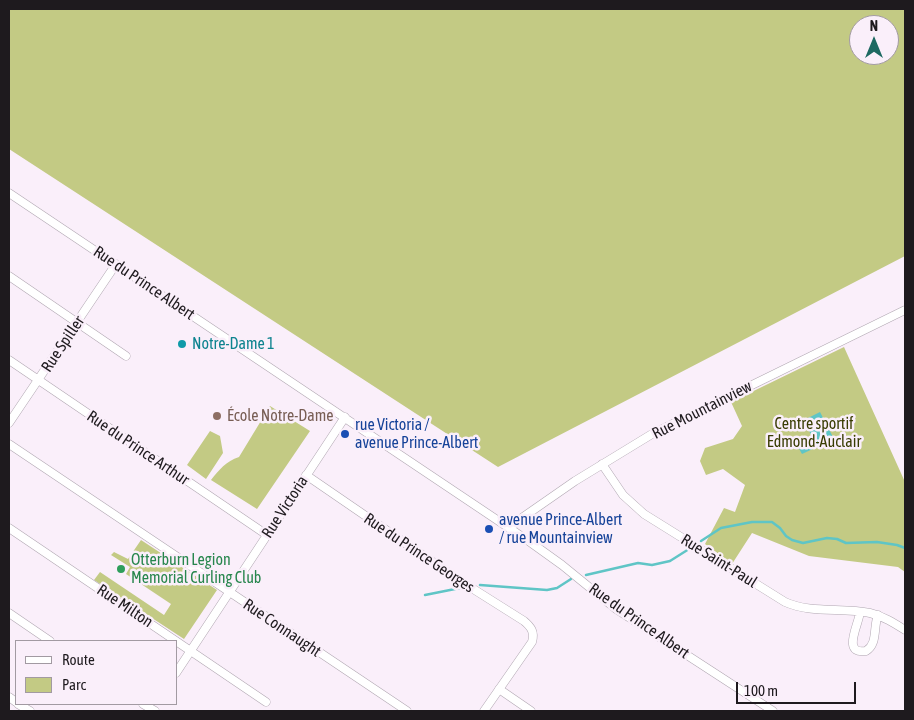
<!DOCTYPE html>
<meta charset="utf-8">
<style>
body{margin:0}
#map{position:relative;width:914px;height:720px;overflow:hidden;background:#faeffa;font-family:"Asap Condensed",sans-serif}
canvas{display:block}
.frame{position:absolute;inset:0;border:10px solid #1e1a1e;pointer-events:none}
.legend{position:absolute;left:15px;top:640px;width:162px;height:65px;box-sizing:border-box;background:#faeffa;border:1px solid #a29aa2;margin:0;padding:6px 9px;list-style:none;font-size:15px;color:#1e1a1e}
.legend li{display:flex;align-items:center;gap:10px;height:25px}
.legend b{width:25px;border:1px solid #a29aa2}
.north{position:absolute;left:849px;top:15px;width:50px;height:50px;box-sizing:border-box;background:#faeffa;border:1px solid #a29aa2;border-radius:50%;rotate:0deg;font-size:14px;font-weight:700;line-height:20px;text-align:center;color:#1e1a1e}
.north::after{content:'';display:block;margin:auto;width:18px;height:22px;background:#1e6962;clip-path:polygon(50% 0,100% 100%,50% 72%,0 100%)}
.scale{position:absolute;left:736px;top:682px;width:120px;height:22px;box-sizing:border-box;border:2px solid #1e1a1e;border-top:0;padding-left:6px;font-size:15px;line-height:18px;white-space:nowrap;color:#1e1a1e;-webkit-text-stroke:4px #faeffa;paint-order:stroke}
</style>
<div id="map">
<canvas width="914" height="720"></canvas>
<div class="frame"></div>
<ul class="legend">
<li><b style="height:6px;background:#fff"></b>Route</li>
<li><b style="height:14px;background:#c3ca84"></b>Parc</li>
</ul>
<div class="north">N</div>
<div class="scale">100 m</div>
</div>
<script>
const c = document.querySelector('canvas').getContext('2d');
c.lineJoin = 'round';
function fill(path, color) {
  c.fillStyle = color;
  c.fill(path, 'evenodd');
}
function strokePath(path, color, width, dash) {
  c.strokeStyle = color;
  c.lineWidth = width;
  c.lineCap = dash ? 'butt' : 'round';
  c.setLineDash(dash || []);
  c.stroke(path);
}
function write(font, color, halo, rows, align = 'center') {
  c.font = font + ' "Asap Condensed",sans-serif';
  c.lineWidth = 5;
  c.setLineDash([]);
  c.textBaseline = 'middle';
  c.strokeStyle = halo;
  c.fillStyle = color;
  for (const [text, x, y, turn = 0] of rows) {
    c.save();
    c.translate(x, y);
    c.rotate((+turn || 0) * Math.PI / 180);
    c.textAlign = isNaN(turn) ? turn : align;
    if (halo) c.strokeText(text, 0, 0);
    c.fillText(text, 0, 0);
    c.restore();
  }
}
fill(new Path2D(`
 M9 9H905V256L498 467 9 149ZM859 25H889V55H859Z
 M844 347 905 482V572L898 567 809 556 752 533 732 564 705 544 724 508 735 512 745 485 723 469 706 475 700 461 705 448 733 439 742 426 731 402Z
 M270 406 310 431 257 509 211 480C219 470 226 461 239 457Z
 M210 431 220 436 223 453 206 479 187 465Z
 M141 540 217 590 184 639 94 580 100 572 164 615 171 604 126 574 130 567 111 555 114 552 128 559Z`), '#c3ca84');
fill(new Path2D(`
 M820 412 834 439 802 454 797 445 812 437 804 420Z`), '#5fc5c6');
strokePath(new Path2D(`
 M701 541 721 528 752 522H772L780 528 786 536 792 540 803 543 827 538 837 539 846 543 877 542 897 545 905 548
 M586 575 638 563 652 565 670 561 689 549
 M480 585 547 590 557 588 571 579
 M425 595 460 588`), '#5fc5c6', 2.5);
const minor = new Path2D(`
 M9 193 530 542 562 565 616 609 773 711
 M9 276 126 356
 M9 360 267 535
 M9 423 116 264
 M9 444 407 711
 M602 464 623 495 644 514 785 602C812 614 842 607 870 613 883 616 894 623 905 630
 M306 475 459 580 524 621C531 627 535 632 532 642L484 711
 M9 528 266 702
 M510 529 516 522 575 481 652 434 905 310
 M860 612C859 624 841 655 866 651 878 644 873 627 878 615
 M9 613 50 641
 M176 673 345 417
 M499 689 531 711
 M9 697 16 702
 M18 704 30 711
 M143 704 155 711`);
strokePath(minor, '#b0a6b1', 9);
strokePath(minor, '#fff', 8);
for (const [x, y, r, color] of [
 [182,344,5,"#0f9aa8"],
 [217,416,5,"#8d6e63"],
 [345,434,5,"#1a4fb4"],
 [489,529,5,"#1a4fb4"],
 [121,569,5,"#2e9e5b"]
]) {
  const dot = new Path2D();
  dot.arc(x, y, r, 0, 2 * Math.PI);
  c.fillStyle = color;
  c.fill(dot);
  strokePath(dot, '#faeffa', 2);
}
write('16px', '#1e1a1e', '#faeffa', [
 ["Rue du Prince Albert",144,283,34],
 ["Rue Spiller",63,344,-56],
 ["Rue Mountainview",702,410,-27],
 ["Rue du Prince Arthur",138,448,34],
 ["Rue Victoria",285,507,-57],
 ["Rue du Prince Georges",419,553,34],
 ["Rue Saint-Paul",719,561,32],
 ["Rue Milton",125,606,34],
 ["Rue du Prince Albert",639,621,35],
 ["Rue Connaught",282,628,34]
]);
write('16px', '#0d838f', '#faeffa', [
 ["Notre-Dame 1",192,344]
], 'left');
write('16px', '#785e54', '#faeffa', [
 ["École Notre-Dame",227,416]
], 'left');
write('16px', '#393c02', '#faeffa', [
 ["Centre sportif",814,424],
 ["Edmond-Auclair",814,442]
]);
write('16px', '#164399', '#faeffa', [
 ["rue Victoria /",355,425],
 ["avenue Prince-Albert",355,443],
 ["avenue Prince-Albert",499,520],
 ["/ rue Mountainview",499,538]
], 'left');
write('16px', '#27864d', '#faeffa', [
 ["Otterburn Legion",131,560],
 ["Memorial Curling Club",131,578]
], 'left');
</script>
